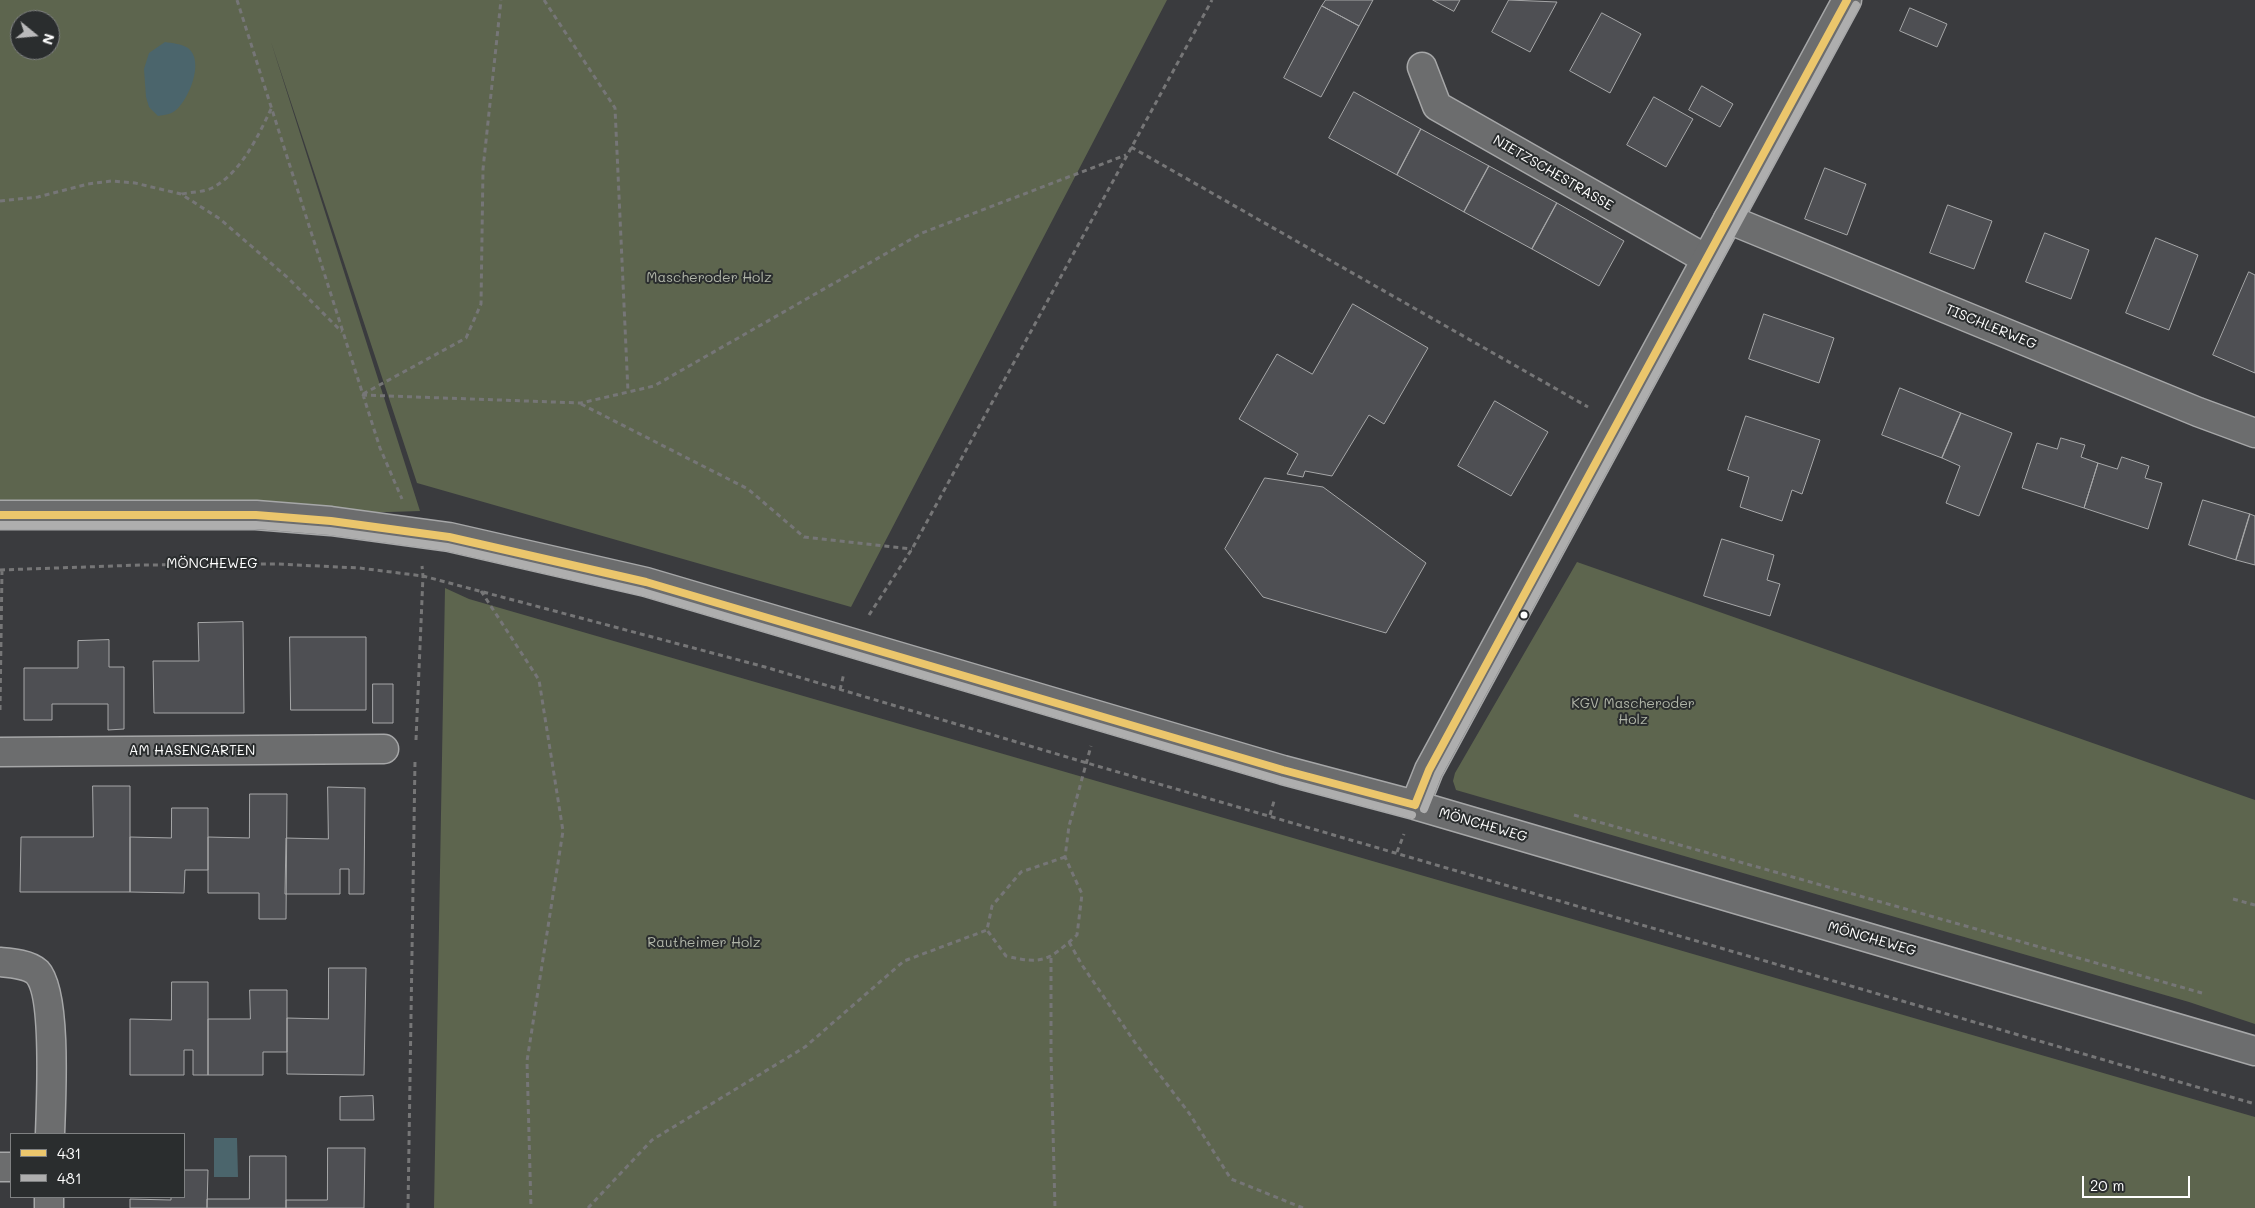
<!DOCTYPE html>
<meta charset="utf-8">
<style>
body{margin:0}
#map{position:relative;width:2255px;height:1208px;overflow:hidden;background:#3a3b3e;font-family:Mali,sans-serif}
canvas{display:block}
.legend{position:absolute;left:10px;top:1133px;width:175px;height:65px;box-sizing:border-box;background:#2a2d2e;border:1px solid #7f8182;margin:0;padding:6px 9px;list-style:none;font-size:15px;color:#fff}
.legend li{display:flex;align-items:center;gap:10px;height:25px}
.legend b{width:25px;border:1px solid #7f8182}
.north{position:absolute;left:10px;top:10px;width:50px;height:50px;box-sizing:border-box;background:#2a2d2e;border:1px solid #7f8182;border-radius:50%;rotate:107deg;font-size:14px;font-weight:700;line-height:20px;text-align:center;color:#fff}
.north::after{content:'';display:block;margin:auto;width:18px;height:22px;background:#bababb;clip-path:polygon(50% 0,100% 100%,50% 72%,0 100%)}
.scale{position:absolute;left:2082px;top:1176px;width:108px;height:22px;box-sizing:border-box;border:2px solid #fff;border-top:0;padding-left:6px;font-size:15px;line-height:18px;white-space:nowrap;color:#fff;-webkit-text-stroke:4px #2a2d2e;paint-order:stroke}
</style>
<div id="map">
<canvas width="2255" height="1208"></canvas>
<ul class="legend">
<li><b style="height:6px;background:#ebc66c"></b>431</li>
<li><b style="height:6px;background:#aeaeae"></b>481</li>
</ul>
<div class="north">N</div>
<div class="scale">20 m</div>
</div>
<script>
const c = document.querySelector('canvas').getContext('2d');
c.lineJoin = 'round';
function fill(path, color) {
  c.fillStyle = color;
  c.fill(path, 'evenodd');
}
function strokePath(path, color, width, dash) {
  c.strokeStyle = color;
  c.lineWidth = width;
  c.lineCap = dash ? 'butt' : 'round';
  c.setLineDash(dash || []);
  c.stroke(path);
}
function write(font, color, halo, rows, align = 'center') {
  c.font = font + ' Mali,sans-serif';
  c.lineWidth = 4;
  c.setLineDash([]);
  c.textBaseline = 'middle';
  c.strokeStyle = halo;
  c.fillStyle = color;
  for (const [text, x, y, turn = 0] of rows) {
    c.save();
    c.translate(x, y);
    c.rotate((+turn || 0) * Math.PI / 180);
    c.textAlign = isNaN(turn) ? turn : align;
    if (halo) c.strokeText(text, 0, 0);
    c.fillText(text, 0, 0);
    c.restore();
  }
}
fill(new Path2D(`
 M0 0H1167L851 607 417 483 271 42 420 511 265 516 0 515ZM20 20H50V50H20Z
 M1577 562 2255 800V1024L2189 1002 1456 790 1453 781 1455 773Z
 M445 588 469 599 2255 1117V1208H434Z`), '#5d654e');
fill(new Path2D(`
 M165 42C172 43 182 44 188 48 205 61 189 99 176 110 172 114 164 115 158 116L149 107 146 97 144 69 149 53Z
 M214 1138H237L238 1177H214Z`), '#4b656c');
const building = new Path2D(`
 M1326 0H1373L1359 26 1322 6Z
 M1433 0H1460L1454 11Z
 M1509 0 1557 2 1530 52 1492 32Z
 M1322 6 1359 26 1321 97 1284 78Z
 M1910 8 1947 24 1937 47 1900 31Z
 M1602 13 1641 34 1610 93 1570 71Z
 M1702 86 1733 104 1720 127 1689 110Z
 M1354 92 1421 129 1397 175 1329 138Z
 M1654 97 1693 119 1666 167 1627 145Z
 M1421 129 1489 166 1464 212 1397 175Z
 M1489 166 1557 203 1532 249 1464 212Z
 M1825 168 1866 184 1847 235 1805 219Z
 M1557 203 1624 241 1599 286 1532 249Z
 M1948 205 1992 221 1974 269 1930 253Z
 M2045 233 2089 250 2071 299 2026 282Z
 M2156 238 2198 255 2169 330 2126 313Z
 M2249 272 2255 275V373L2213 355Z
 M1353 304 1428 348 1384 424 1369 415 1332 476 1305 471 1303 477 1287 474 1298 454 1239 419 1277 354 1312 374Z
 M1764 314 1834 338 1819 383 1749 359Z
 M1900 388 1961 413 1942 458 1882 435Z
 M1495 401 1548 432 1511 496 1458 466Z
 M1961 413 2012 433 1979 516 1946 503 1960 466 1942 458Z
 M1746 416 1820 440 1802 494 1792 490 1782 521 1740 507 1749 477 1728 470Z
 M2061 438 2085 445 2081 457 2098 463 2084 508 2022 488 2037 443 2057 449Z
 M2122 457 2149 466 2145 478 2162 483 2148 529 2084 508 2098 463 2117 469Z
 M1265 478 1323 487 1426 563 1386 633 1263 597 1225 549Z
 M2203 500 2250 514 2236 560 2189 545Z
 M2250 514 2255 516V565L2236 560Z
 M1722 539 1774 555 1767 580 1780 584 1770 616 1704 596Z
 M243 622 244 713H154L153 661H199L198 623Z
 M290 637H366V710H291Z
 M109 640V667H124V729L108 730V704H52V720H24V668H78V641Z
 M373 684H393V723H373Z
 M93 786H130V892H20L21 837H93Z
 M328 787 365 788 364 894H349V869H340V894H285L286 838 328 839Z
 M250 794H287L286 919H259V893H208V837L249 838Z
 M172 808H208V870H185L184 893 130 892V837L171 838Z
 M329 968H366L364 1075 287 1074V1018L328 1019Z
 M172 982H208V1075H193V1050H184V1075H130V1019L171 1020Z
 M250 990H287V1052H263V1075H208V1019H250Z
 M373 1096 374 1120H340V1097Z
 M328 1148H365L364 1208H286V1200H327Z
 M250 1156H286V1208H207V1199H249Z
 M184 1170H208L207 1208H130V1199L171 1200V1197H184Z`);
fill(building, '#4e4f53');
strokePath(building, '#a6a7a8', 1);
const street = new Path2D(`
 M1422 67 1437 106 1706 259
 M1728 219 2198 412 2255 433
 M0 752 384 749
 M0 962C11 963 28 964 37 972 57 993 51 1102 50 1134
 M0 1167H11
 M49 1208V1197`);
const secondary = new Path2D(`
 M0 515H256L331 521 449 537 646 582 1283 770 1415 805 2255 1051
 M1415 805 1429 770 1847 0`);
strokePath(street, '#a6a7a8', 31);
strokePath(secondary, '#a6a7a8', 31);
strokePath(new Path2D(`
 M237 0 380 448 402 499
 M544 0 615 108 628 392
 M1131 147 1588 407
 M182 194C191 192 204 192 212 188 242 172 258 136 272 107
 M0 201 38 197 88 184 111 181 135 183 181 194 220 219 288 278 342 332
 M363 394 466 338 481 304 483 169 501 0
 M362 395 581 403 654 386 922 233 1126 155
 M581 404 748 489 804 537 912 549
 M0 570 141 565 277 564 359 568 423 576 765 667 1087 763 2255 1104
 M481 591 539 680 563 831 527 1061 531 1208
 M869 615 912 549 1212 0
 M840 690 844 673
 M0 710 2 570
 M416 740 423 576 422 566
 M1270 815 1274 801
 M1574 815 2202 993
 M1397 852 1404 834
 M1065 857 1021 872 992 906 987 930 1006 956C1044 965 1049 960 1077 935L1082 894 1065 857 1069 826 1091 746
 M2233 899 2255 905
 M1069 942 1082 965 1136 1044 1189 1113 1231 1179 1303 1208
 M1051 958V1053L1055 1208
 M408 1208 415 761
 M588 1208 652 1140 805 1047 904 961 987 930`), '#767677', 3, [5, 4]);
strokePath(street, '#6c6d6e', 28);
strokePath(secondary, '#6c6d6e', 28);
strokePath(new Path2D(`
 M0 515H256L331 521 449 537 646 582 1283 770 1415 805
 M1415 805 1429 770 1847 0`), '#ebc66c', 8);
strokePath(new Path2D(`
 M0 525H256L330 531 447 547 643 592 1280 780 1412 815
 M1424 809 1438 774 1856 5`), '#aeaeae', 8);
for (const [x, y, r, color] of [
 [1524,615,4.5,"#fff"]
]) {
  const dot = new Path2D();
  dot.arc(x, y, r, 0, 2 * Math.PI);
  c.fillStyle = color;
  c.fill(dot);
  strokePath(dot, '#2a2d2e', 2);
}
write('14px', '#fff', '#2a2d2e', [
 ["NIETZSCHESTRASSE",1553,173,30],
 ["TISCHLERWEG",1991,327,22],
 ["MÖNCHEWEG",212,564],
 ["AM HASENGARTEN",192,751],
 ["MÖNCHEWEG",1483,825,16],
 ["MÖNCHEWEG",1872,939,16]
]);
write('14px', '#b0b5a8', '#2a2d2e', [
 ["Mascheroder Holz",709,278],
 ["KGV Mascheroder",1633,704],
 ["Holz",1633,720],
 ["Rautheimer Holz",704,943]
]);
</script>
